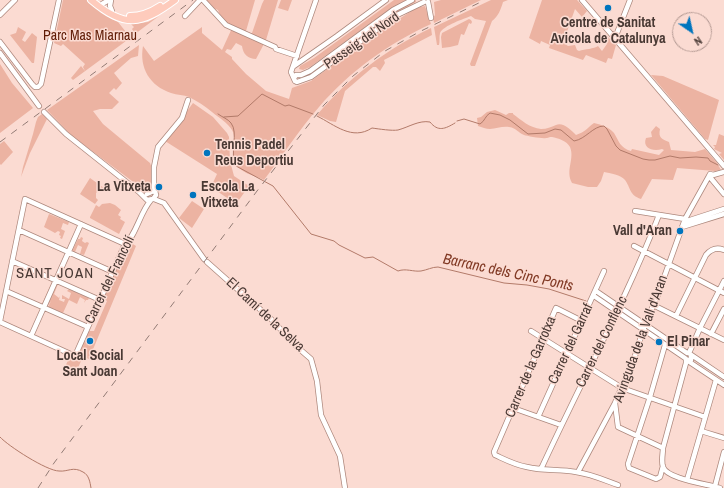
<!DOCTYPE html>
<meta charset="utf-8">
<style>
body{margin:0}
#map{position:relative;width:724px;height:488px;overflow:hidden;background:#fbdbd2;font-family:"Archivo Narrow",sans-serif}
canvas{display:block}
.north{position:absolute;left:672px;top:12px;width:40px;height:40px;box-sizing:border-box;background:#fbdbd2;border:1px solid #b49a93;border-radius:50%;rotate:146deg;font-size:11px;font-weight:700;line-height:16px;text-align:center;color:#493934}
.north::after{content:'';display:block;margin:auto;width:14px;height:18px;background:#0075be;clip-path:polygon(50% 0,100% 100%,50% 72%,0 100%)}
</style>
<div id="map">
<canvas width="724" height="488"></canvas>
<div class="north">N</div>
</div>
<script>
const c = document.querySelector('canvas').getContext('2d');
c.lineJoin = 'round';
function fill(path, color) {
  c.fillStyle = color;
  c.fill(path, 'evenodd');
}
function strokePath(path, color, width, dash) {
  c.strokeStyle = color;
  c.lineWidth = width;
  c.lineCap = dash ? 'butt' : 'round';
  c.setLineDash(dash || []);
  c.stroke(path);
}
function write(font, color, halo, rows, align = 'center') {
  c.font = font + ' "Archivo Narrow",sans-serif';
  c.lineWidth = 3;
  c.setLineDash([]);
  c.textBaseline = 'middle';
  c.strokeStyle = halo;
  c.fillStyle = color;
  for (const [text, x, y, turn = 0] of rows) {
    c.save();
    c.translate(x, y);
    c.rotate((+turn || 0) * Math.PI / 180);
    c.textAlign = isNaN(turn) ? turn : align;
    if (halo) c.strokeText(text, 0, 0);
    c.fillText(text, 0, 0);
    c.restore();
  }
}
fill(new Path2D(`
 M63 0H87L107 16 118 22 126 32 124 37 126 41 73 80 71 78 81 66 85 71 83 67 85 64 63 44 61 46 54 43Z
 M204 0H255L246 31 250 33H252L262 4 264 0H278L266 40 256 59C248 59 243 54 242 46L236 43 231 50 227 49 225 52 232 57V59L246 74 266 91 289 99 292 88 311 81 373 36 416 8 425 6 431 24C388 44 350 71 319 107 299 130 282 156 264 180 256 176 245 174 239 168 227 158 239 142 232 130 228 123 218 117 212 112 205 106 197 101 189 97 184 95 177 95 171 93 150 86 139 68 143 46L154 61 202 27V33L222 50 233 26C226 24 220 17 218 10L213 8Z
 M281 0H292L288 11 278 8Z
 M394 0H406L386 12 310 67 303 70 299 69 300 66 314 58Z
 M416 0V2L394 15 360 39 359 38 395 12Z
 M441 0H481L434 23 433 18 435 15 434 2Z
 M491 0H508L503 2C501 9 498 17 492 21L475 66H471L470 64 486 21 475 19 471 16C464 19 444 25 440 33 439 37 440 41 439 45H437L434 27Z
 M542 0H577L587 11 582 17 575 9 564 40 565 44 568 46 575 45 577 50 579 51C585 49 594 49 598 46L602 51 607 44 605 39 608 37 616 45 612 59 608 58 606 63 586 55 583 60 549 48 550 45 541 41 540 44 529 38Z
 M159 16 135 34 132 29 134 27 131 24 148 22Z
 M469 19 471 20 472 22 471 24 469 23 464 35 461 34 458 45 450 47 442 48 441 37 442 33Z
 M18 27 26 32 22 40 25 42 32 33 37 37 34 63H32L10 35 16 33Z
 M431 28 432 35C416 43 400 52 384 60L385 63 380 71 376 67H373L345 91 336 122 330 121 317 115C349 77 387 49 431 28Z
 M139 45 138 56 131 58 114 73 122 83 116 90 114 88 109 93 119 102 112 109H100L93 111 103 124 150 163C153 170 155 185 148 189L140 187 72 136 47 110Z
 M0 64 12 83 33 108 0 133Z
 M651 75 663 76 719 100 708 140 705 139Z
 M193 103 213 117 227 133 229 137 230 161 234 176 249 186 236 204 211 187 217 174 165 141Z
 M495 110 506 115 509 113H513V114C521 120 530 128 541 129 547 129 551 127 556 125 563 122 571 130 576 135 585 132 586 129 594 123 602 125 609 127 614 133 619 141 620 148 631 151L632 149 659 155 664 150 662 149C653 152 642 148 646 138L652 137 651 132 656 126 660 129C658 138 662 139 669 142L671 150 695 152 705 149 717 163 721 170 715 171 677 168 673 180 652 179 641 199C629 195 631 188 625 180 621 175 610 173 604 172L601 181 597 187H588L572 183C565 170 575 159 570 147 567 141 558 138 552 137 547 137 550 138 546 138 543 139 527 136 524 135 518 133 517 128 509 127 502 126 496 129 490 129 486 129 482 127 478 126L477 118 481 117 487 112Z
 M42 114 47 119 30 153 21 177 23 167 33 134 36 122 38 117Z
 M719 134 724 136V160L719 154 722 153 714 149 715 147 713 145H716Z
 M4 141 13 152 1 165 0 164V144Z
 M90 178 104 188 100 189 96 193V198L98 200 95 204 80 194Z
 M192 201 204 209 192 228 179 218Z
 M110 203 115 205 121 210 118 215 121 217 120 219 125 222 119 234 90 218V217L96 205 99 207 102 204Z
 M49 214 69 222 68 225 63 223 61 229 65 231 62 239 60 238 61 236 59 235 60 232 58 231 55 233 44 227Z
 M81 237 83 238 82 241 85 243 87 242 89 243 84 255 80 254 82 247 78 245 75 252 72 251 78 239H80Z
 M131 243 136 246 89 359 78 354 88 331H94L107 301 103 298C110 282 118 254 131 243Z
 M52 282 58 284 54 294 59 298 60 296 59 300 64 302 65 299H62V295L69 299 71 293 67 291 69 289 89 298 88 300H86L84 303 85 300 80 297 77 304 69 300 63 313 48 307 51 301 47 307 42 304Z
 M70 356 81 361 75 375 64 369Z`), '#ecb3a2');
strokePath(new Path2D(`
 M218 114C222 117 228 119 231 123 239 133 229 153 236 166L273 186 311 234 334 241 339 245 365 258 373 257 398 271C406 268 413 272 421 271 427 270 432 267 438 267L504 283 527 285 549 289 586 301
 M317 116C335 125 352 141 372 128 379 129 392 131 398 130 409 127 419 120 430 122 438 132 445 129 455 123
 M224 117 238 116 262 94 285 106 289 105 313 114
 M457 121 464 119 480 124C485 121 485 116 490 113L500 115 510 120 528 134 545 133 555 129 561 130 574 141C586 139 593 126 604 126L607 129 616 146 620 150 643 159 649 160H655L670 156 680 158 696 157 708 158 710 161 718 165
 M0 437C8 446 47 471 59 471 68 472 73 466 83 472 89 475 90 482 91 488`), '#b27a69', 1);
const minor = new Path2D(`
 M111 0 110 6 112 11
 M203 0 226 25 275 47 276 49 297 56
 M316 0 291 72 295 81 297 82 311 77 397 15 424 2
 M582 0 724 166
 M428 2 431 18
 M102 4 109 0
 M0 15 15 0
 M185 16 200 0
 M612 35 617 33 630 0
 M0 42 32 84 35 87H38L41 84 59 0
 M0 53 39 106
 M294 66 337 36 386 0
 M294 78 296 75H301L310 71 393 10 412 0
 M44 112 66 134 139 192 147 200 153 199 156 195
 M709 176 685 219 657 297 645 324 635 356 615 403 618 427 663 448C663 453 661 461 663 467 667 479 707 484 720 488
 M709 176 724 194
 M709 176 710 174 713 175 724 172
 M147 194 156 190
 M156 195 154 187V167L158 147 182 118 188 100
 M154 199 164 203 204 259
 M635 211 685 219
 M684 222 724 209
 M682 227 724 214
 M19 230 113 272
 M634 246 724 293
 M12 261 100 300
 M207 262 271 319 296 346 311 359 317 381 321 415 340 456 345 488
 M6 291 88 327
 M596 291 687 353
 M594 296 685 358 687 360H691V355
 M653 305 724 340
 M676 316 706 255C711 249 717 247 724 250
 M0 321 25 199 125 244
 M582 321 556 308 494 452 495 455C506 460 515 465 527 467 543 471 560 469 576 472 591 474 604 480 618 485
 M0 322 75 356 125 244C136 236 140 212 151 200
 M531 331 622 388 705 417
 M711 334 724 309
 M31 336 81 224
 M689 353 700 328 724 281
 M690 354 724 377
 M688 361 724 385
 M513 408 561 425
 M538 417 604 271
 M701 431 724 438
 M663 448 686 363V359
 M663 466 660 477 656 479 629 468 628 464 650 397 665 345
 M541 469C580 384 625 302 659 215
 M578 472 615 403
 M687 480 716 380
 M715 486 724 452`);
const major = new Path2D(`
 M91 0C125 29 141 25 175 0
 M130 16C142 16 151 12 160 6`);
strokePath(minor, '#ad887d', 6);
strokePath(major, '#fff', 8);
strokePath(minor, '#fff', 4.5);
strokePath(major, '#fecbbc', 6);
strokePath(new Path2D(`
 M0 142 193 0
 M38 488 54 463 257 191 324 105 353 76 385 51 419 32 485 0`), '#927b75', 1, [7, 7]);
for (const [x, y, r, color] of [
 [608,8,4,"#0075be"],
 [207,153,4,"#0075be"],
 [159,187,4,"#0075be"],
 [193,195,4,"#0075be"],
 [680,231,4,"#0075be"],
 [90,341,4,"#0075be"],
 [659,342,4,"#0075be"]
]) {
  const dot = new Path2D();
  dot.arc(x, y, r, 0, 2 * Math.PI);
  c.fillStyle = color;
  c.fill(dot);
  strokePath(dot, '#fbdbd2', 1.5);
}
write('bold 14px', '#493934', '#fbdbd2', [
 ["Centre de Sanitat",608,23,"center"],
 ["Avicola de Catalunya",608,39,"center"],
 ["Tennis Padel",215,145],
 ["Reus Deportiu",215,161],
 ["La Vitxeta",151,187,"right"],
 ["Escola La",201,187],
 ["Vitxeta",201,203],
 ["Vall d'Aran",672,231,"right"],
 ["El Pinar",667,342],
 ["Local Social",90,356,"center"],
 ["Sant Joan",90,372,"center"]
], 'left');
write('14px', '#5f1a04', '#fbdbd2', [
 ["Parc Mas Miarnau",90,36]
]);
write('14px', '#493934', '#fbdbd2', [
 ["Passeig del Nord",362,41,-35],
 ["Carrer del Francolí",110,280,-64],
 ["El Camí de la Selva",265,315,43],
 ["Avinguda de la Vall d'Aran",641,339,-70],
 ["Carrer del Conflenc",602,342,-64],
 ["Carrer del Garraf",571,344,-65],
 ["Carrer de la Garrotxa",531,367,-67]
]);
write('italic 15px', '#813924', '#fbdbd2', [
 ["Barranc dels Cinc Ponts",508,273,12]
]);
c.letterSpacing = '1px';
write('15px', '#493934', '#fbdbd2', [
 ["SANT JOAN",55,274]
]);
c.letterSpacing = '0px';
</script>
